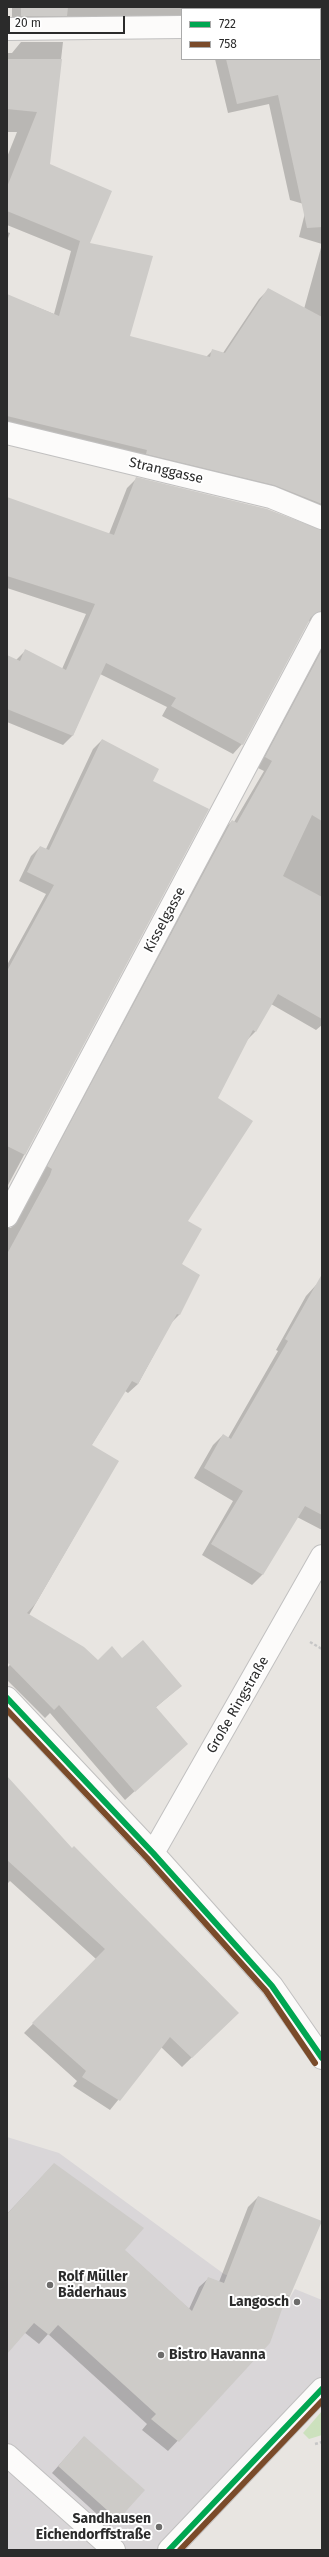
<!DOCTYPE html>
<meta charset="utf-8">
<style>
body{margin:0}
#map{position:relative;width:329px;height:2557px;overflow:hidden;background:#e8e5e1;font-family:"Fira Sans",sans-serif}
canvas{display:block}
.frame{position:absolute;inset:0;border:8px solid #2b2b2b;pointer-events:none}
.legend{position:absolute;left:181px;top:8px;width:140px;height:52px;box-sizing:border-box;background:#fff;border:1px solid #aaa;margin:0;padding:5px 7px;list-style:none;font-size:12px;color:#2b2b2b}
.legend li{display:flex;align-items:center;gap:8px;height:20px}
.legend b{width:20px;border:1px solid #aaa}
.scale{position:absolute;left:8px;top:16px;width:117px;height:18px;box-sizing:border-box;border:2px solid #2b2b2b;border-top:0;padding-left:5px;font-size:12px;line-height:14px;white-space:nowrap;color:#2b2b2b;-webkit-text-stroke:3px #fff;paint-order:stroke}
</style>
<div id="map">
<canvas width="329" height="2557"></canvas>
<div class="frame"></div>
<ul class="legend">
<li><b style="height:5px;background:#00a651"></b>722</li>
<li><b style="height:5px;background:#7a4b2a"></b>758</li>
</ul>
<div class="scale">20 m</div>
</div>
<script>
const c = document.querySelector('canvas').getContext('2d');
c.lineJoin = 'round';
function fill(path, color) {
  c.fillStyle = color;
  c.fill(path, 'evenodd');
}
function strokePath(path, color, width, dash) {
  c.strokeStyle = color;
  c.lineWidth = width;
  c.lineCap = dash ? 'butt' : 'round';
  c.setLineDash(dash || []);
  c.stroke(path);
}
function write(font, color, halo, rows, align = 'center') {
  c.font = font + ' "Fira Sans",sans-serif';
  c.lineWidth = 4;
  c.setLineDash([]);
  c.textBaseline = 'middle';
  c.strokeStyle = halo;
  c.fillStyle = color;
  for (const [text, x, y, turn = 0] of rows) {
    c.save();
    c.translate(x, y);
    c.rotate((+turn || 0) * Math.PI / 180);
    c.textAlign = isNaN(turn) ? turn : align;
    if (halo) c.strokeText(text, 0, 0);
    c.fillText(text, 0, 0);
    c.restore();
  }
}
fill(new Path2D(`
 M7 2137 59 2153 224 2274 288 2301 295 2289 322 2300V2405L184 2550H7Z`), '#d9d6d8');
fill(new Path2D(`
 M322 2411V2435L309 2439 303 2433Z`), '#cce1bd');
fill(new Path2D(`
 M12 7H231V9H182V17L12 26Z
 M240 7H262L261 9Z
 M279 7H322V522L7 428V295L54 314 71 251 7 225V157L17 132H7V53H12L21 42H63L49 165 89 244 129 337 206 357 212 351 223 353 259 299 269 289 304 309 322 244 299 237 307 205 290 200 269 104 228 113 215 59H320V9H281Z
 M7 232 10 233 7 241Z
 M137 478 322 530V626L312 620 307 622 242 744 233 754 162 716 167 707 100 674 73 735 63 745 7 722V656L16 660 26 650 62 669 86 614 7 588V498L109 534 127 488Z
 M322 643V1025L316 1030 271 1004 255 1032 246 1041 216 1098 187 1221 181 1264 199 1275 179 1315 171 1323 138 1384 128 1393 125 1391 91 1446 118 1461 29 1615 98 1662 122 1660 181 1686 155 1708 177 1753 125 1800 50 1713 45 1718 7 1680V1668L17 1657 7 1647V1228H11L223 830 232 821 234 822 264 771 256 767Z
 M102 740 152 782 208 809 7 1187V965L46 894 19 881 31 856 40 847 46 849 93 749Z
 M316 1285 322 1289V1530L297 1517 262 1575 252 1585 202 1555 233 1501 194 1478 213 1445 223 1435 228 1438 278 1351 276 1350 306 1296Z
 M7 1777 228 2022 182 2067 161 2047 110 2110 73 2086 77 2081 24 2033 96 1959 10 1881 7 1884Z
 M54 2164 124 2250 189 2309 199 2287 209 2278 219 2282 248 2207 258 2197 290 2296 284 2301 269 2343 168 2451 142 2430 147 2424 48 2334 39 2344 24 2332 7 2349V2214Z
 M84 2437 117 2519 110 2526 52 2473Z`), '#0003');
fill(new Path2D(`
 M21 7H68L67 16H21Z
 M7 59H62L50 164 112 191 90 243 153 256 130 336 210 357 212 349 225 353 268 288 322 317V504L274 485 146 454 147 450 7 416V294L59 316 80 241 7 211V187L37 112 7 109Z
 M226 59H322V227L307 228 278 95 237 104Z
 M136 477 267 509 322 530V611L311 617 243 745 171 706 176 698 106 663 73 736 7 709V655L20 661 25 649 66 670 95 604 7 576V497L114 535Z
 M322 650V821L312 815 283 876 322 897V1019L278 994 256 1032 253 1030 218 1098 253 1121 188 1221 202 1229 182 1264 200 1275 180 1315 177 1314 138 1384 132 1381 92 1445 119 1461 36 1603 27 1613 84 1647 98 1660 112 1646 122 1658 143 1640 182 1686 156 1707 188 1744 135 1792 59 1705 54 1710 7 1662V1254L50 1175 52 1169 47 1166 232 820 237 823 272 761 265 757Z
 M102 739 159 769 153 781 209 809 25 1155 7 1146V971L54 885 27 872 40 846 49 850Z
 M322 1274V1515L305 1506 263 1575 211 1544 243 1491 204 1468 223 1434 231 1439 288 1341 285 1339Z
 M7 1776 72 1848 74 1846 239 2013 192 2058 170 2037 120 2101 82 2077 86 2071 32 2023 105 1949 7 1860Z
 M54 2163 144 2228 125 2250 192 2311 208 2277 224 2283 258 2196 322 2221 290 2296 287 2295 270 2343 179 2442 151 2419 156 2414 58 2325 49 2335 34 2323 7 2354V2214Z
 M84 2436 145 2490 118 2520 58 2466Z`), '#cdcbc8');
const minor = new Path2D(`
 M244 7 245 9
 M274 9 283 7
 M7 29 182 27
 M7 433 271 497 322 518
 M7 1216 322 623
 M7 1698 153 1853 272 1986 322 2058
 M153 1853 322 1556
 M7 2455 114 2550
 M169 2550 322 2389`);
strokePath(minor, '#c1c0c0', 24);
strokePath(new Path2D(`
 M310 1642 322 1649
 M315 2444 322 2442`), '#c6c6c6', 2.5, [3, 2]);
strokePath(minor, '#fcfbfa', 22);
strokePath(new Path2D(`
 M7 1698 153 1853 272 1986 322 2058
 M169 2550 322 2389`), '#00a651', 6);
strokePath(new Path2D(`
 M7 1710 147 1858 266 1991 315 2063
 M180 2550 322 2401`), '#7a4b2a', 6);
for (const [x, y, r, color] of [
 [50,2285,4,"#6d6c6b"],
 [297,2302,4,"#6d6c6b"],
 [161,2355,4,"#6d6c6b"],
 [159,2527,4,"#6d6c6b"]
]) {
  const dot = new Path2D();
  dot.arc(x, y, r, 0, 2 * Math.PI);
  c.fillStyle = color;
  c.fill(dot);
  strokePath(dot, '#fff', 1.5);
}
write('14px', '#2b2b2b', '#fff', [
 ["Stranggasse",166,471,13],
 ["Kisselgasse",165,920,-62],
 ["Große Ringstraße",238,1705,-60]
]);
write('bold 14px', '#2b2b2b', '#fff', [
 ["Rolf Müller",58,2277],
 ["Bäderhaus",58,2293],
 ["Langosch",289,2302,"right"],
 ["Bistro Havanna",169,2355],
 ["Sandhausen",151,2519,"right"],
 ["Eichendorffstraße",151,2535,"right"]
], 'left');
</script>
